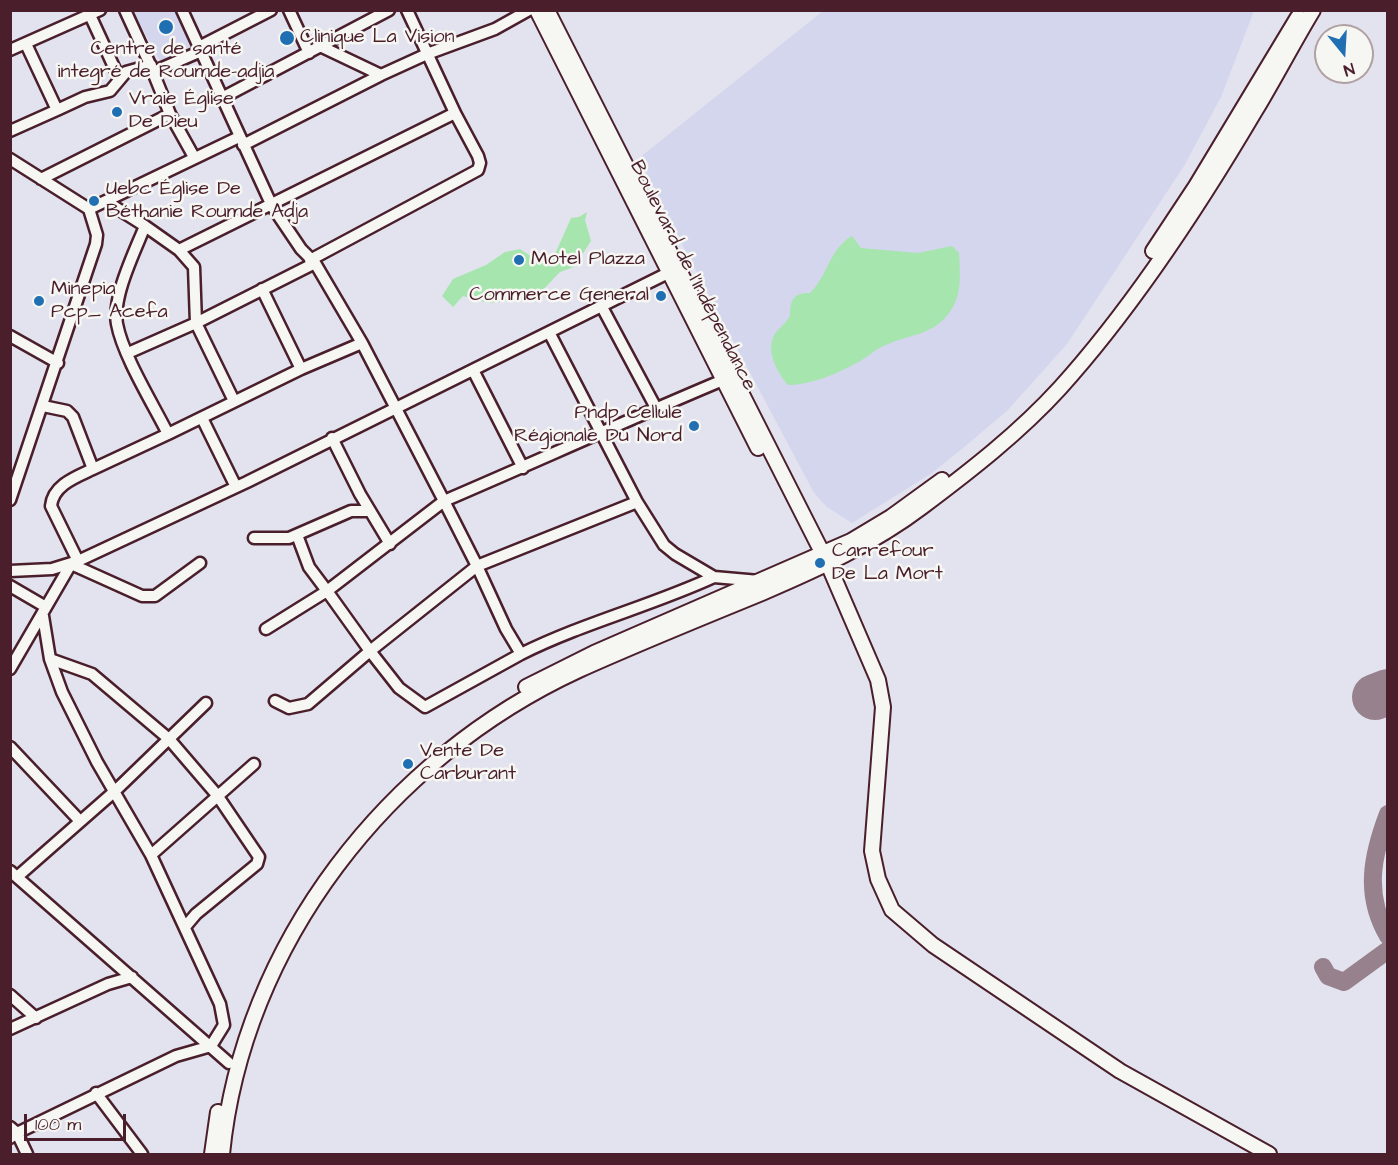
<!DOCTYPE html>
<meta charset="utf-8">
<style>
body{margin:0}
#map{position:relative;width:1398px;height:1165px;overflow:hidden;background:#e2e3ef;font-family:"Architects Daughter",sans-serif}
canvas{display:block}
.frame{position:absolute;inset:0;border:12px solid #4a1f2b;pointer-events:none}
.north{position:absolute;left:1314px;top:24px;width:60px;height:60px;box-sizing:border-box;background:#f6f6f2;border:2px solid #b1a0a2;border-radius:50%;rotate:162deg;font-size:16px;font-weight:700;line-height:24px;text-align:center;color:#4a1f2b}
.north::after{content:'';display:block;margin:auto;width:21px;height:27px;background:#1f6fb2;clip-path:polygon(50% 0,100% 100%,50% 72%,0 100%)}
.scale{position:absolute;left:24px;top:1114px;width:102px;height:27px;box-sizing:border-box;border:3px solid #4a1f2b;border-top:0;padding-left:8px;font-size:18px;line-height:21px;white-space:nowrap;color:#4a1f2b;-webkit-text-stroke:4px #f6f6f2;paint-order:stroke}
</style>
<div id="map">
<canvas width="1398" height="1165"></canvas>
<div class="frame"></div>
<div class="north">N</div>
<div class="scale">100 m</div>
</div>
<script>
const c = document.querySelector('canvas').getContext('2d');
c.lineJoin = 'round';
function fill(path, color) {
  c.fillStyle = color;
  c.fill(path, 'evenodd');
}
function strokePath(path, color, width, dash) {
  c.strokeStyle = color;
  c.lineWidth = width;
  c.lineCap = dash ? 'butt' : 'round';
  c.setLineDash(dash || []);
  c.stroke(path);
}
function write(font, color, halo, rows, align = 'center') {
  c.font = font + ' "Architects Daughter",sans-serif';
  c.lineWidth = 5;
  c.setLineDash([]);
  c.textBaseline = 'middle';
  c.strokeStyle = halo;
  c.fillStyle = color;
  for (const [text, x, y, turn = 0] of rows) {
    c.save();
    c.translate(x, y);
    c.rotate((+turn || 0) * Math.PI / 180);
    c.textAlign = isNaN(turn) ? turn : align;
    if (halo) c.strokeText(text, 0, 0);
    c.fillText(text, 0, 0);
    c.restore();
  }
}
fill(new Path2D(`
 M133 11H183L199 43 161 63Z
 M823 11H1254L1221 97 1184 166 1067 344 1007 411 963 448 932 473 852 523 827 507 814 493 676 233 639 158Z`), '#d4d6ed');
fill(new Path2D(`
 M587 212 585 220 591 241 574 267 560 272 536 297 489 303 463 296 453 307 442 296 453 279 486 265 505 252 520 249 535 259 556 252 571 218 579 217Z
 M852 236 861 248 918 253 952 246 959 253C960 270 962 292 953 307 936 336 912 333 886 345 877 348 870 355 862 360 841 372 812 385 788 385 777 372 763 348 777 331 782 326 786 322 790 316 790 300 793 293 810 293 828 276 829 249 852 236Z`), '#a6e5ad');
strokePath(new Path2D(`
 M1388 814C1372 856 1364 895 1388 936
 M1323 967 1328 976 1344 982 1388 950`), '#96818d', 18);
strokePath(new Path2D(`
 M1375 697 1388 692`), '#96818d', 46);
const minor = new Path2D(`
 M125 10 153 71
 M182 10 272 206 301 249 315 263 362 343 444 501 327 591 370 651 477 566 506 629 521 654C583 623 651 606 714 577
 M289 10 309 53
 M90 15 119 78
 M320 46 381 75
 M199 47 271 10
 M10 50 100 10
 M220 99 389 10
 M57 110 85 97 110 91 126 72 151 65
 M170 114 153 72 199 52
 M10 131 57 110 26 44
 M243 145 381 75 427 54 495 29 529 10
 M10 159 89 209 97 235 96 244 10 500
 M41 179 170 114 194 157
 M107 202 145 226C135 251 112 297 117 324 123 356 153 404 168 434L301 369 362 343
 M89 209 239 137
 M145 226 179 250 455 113 407 10
 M179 250 194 267 196 323 234 401
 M310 260 478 170 480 163 478 156 455 113
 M262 289 301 369
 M602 307 656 408
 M550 334 637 502 477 566 444 501C537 461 630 419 723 380
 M10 336 58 363
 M128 353 196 323 315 263
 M473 370 523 468
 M43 406 67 411 73 417 93 469 168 434
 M202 418 236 487
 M332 438 360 494 390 544
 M637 502 664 545 675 554 714 577 759 581
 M254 538H289L351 511H370
 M78 561 51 506C53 485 76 477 93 469
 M71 564 142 596H155L200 563
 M10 571 52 569 78 561 247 482 668 273
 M10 586 46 607
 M266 629 327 591 309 567 297 535
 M50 659 92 674 169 739 217 795 259 857 257 864 196 914 185 927
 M10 669 71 564
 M275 701 289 708 308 704 370 651 399 688 425 707 521 654
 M10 747 79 820
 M151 855 254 764
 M10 871 229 1063
 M17 877 115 791 206 703
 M10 995 36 1018
 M10 1029 108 984 132 977
 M96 1093 142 1154
 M10 1127 17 1133 176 1056 211 1046 224 1025 220 1004 151 855 97 762 62 692 50 659 43 616
 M10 1138 17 1133 27 1154`);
const major = new Path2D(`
 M537 10 758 448
 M547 10 828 564 878 680 883 707 872 851 878 879 892 910 933 945 1120 1071 1269 1154
 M1153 251 1196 186 1298 17
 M526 687 594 653 851 541 891 517 942 480
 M212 1154 218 1112
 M222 1154C243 944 388 758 579 670 639 643 701 618 762 593 818 569 873 544 922 507 970 471 1019 433 1060 388 1134 306 1199 206 1255 111 1275 78 1293 43 1313 10`);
strokePath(minor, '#4a1f2b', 15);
strokePath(major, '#4a1f2b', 18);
strokePath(minor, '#f6f6f2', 10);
strokePath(major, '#f6f6f2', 14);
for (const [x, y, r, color] of [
 [166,27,8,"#1f6fb2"],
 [287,38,8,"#1f6fb2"],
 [117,112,6,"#1f6fb2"],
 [94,201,6,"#1f6fb2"],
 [519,260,6,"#1f6fb2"],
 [661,296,6,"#1f6fb2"],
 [39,301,6,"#1f6fb2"],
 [694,426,6,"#1f6fb2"],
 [820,563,6,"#1f6fb2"],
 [408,764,6,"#1f6fb2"]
]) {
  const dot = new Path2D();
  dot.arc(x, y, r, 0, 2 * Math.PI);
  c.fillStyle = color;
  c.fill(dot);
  strokePath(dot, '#f6f6f2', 2);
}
write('20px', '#4a1f2b', '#f6f6f2', [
 ["Clinique La Vision",300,38],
 ["Centre de santé",166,50,"center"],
 ["integré de Roumde-adjia",166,73,"center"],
 ["Vraie Église",129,100],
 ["De Dieu",129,123],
 ["Uebc Église De",106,190],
 ["Béthanie Roumde Adja",106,213],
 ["Motel Plazza",531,260],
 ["Minepia",51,290],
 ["Pcp_ Acefa",51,313],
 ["Commerce General",649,296,"right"],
 ["Pndp Cellule",682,414,"right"],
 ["Régionale Du Nord",682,437,"right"],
 ["Carrefour",832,552],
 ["De La Mort",832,575],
 ["Vente De",420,752],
 ["Carburant",420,775]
], 'left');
write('20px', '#4a1f2b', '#f6f6f2', [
 ["Boulevard de l'Indépendance",692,276,63]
]);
</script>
